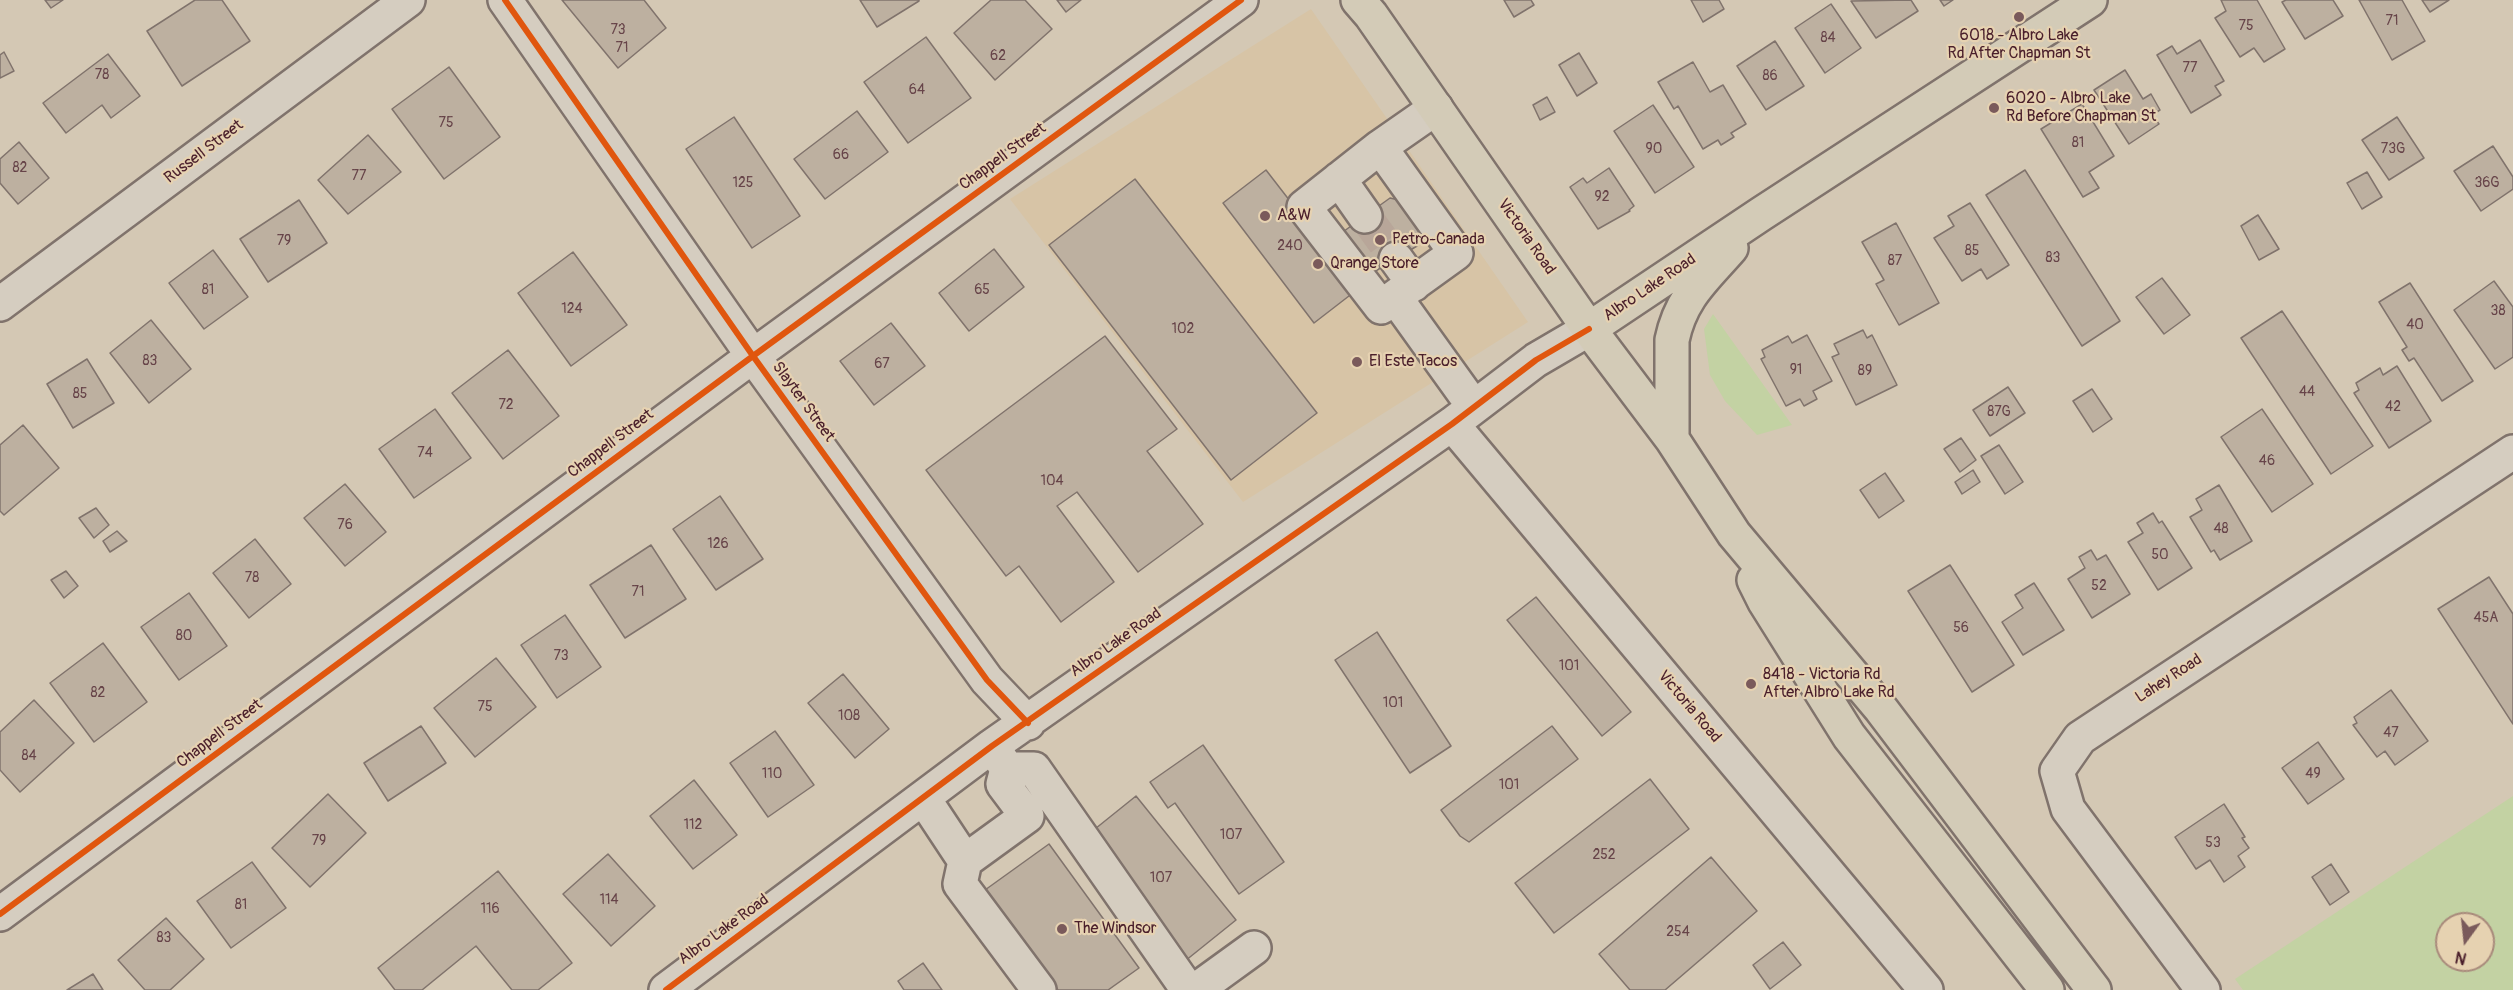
<!DOCTYPE html>
<style>
body{margin:0}
#map{position:relative;width:2513px;height:990px;overflow:hidden;background:#d4c8b4;font-family:Pangolin,sans-serif}
canvas{display:block}
.north{position:absolute;left:2435px;top:912px;width:60px;height:60px;box-sizing:border-box;background:#e6d2b1;border:2px solid #a88a7b;border-radius:50%;rotate:195deg;font-size:16px;font-weight:700;line-height:24px;text-align:center;color:#4a1f2b}
.north::after{content:'';display:block;margin:auto;width:21px;height:27px;background:#7a5a5b;clip-path:polygon(50% 0,100% 100%,50% 72%,0 100%)}
</style>
<div id="map">
<canvas width="2513" height="990"></canvas>
<div class="north">N</div>
</div>
<script>
const c = document.querySelector('canvas').getContext('2d');
c.lineJoin = 'round';
function fill(path, color) {
  c.fillStyle = color;
  c.fill(path, 'evenodd');
}
function strokePath(path, color, width, dash) {
  c.strokeStyle = color;
  c.lineWidth = width;
  c.lineCap = dash ? 'butt' : 'round';
  c.setLineDash(dash || []);
  c.stroke(path);
}
function write(font, color, halo, rows, align = 'center') {
  c.font = font + ' Pangolin,sans-serif';
  c.lineWidth = 4.5;
  c.setLineDash([]);
  c.textBaseline = 'middle';
  c.strokeStyle = halo;
  c.fillStyle = color;
  for (const [text, x, y, turn = 0] of rows) {
    c.save();
    c.translate(x, y);
    c.rotate((+turn || 0) * Math.PI / 180);
    c.textAlign = isNaN(turn) ? turn : align;
    if (halo) c.strokeText(text, 0, 0);
    c.fillText(text, 0, 0);
    c.restore();
  }
}
fill(new Path2D(`
 M1311 9 1528 322 1243 502 1010 199Z`), '#d7c4a6');
fill(new Path2D(`
 M1713 314 1792 425 1757 435 1725 401 1710 375 1704 329Z
 M2513 796V990H2243L2235 979ZM2447 924H2483V960H2447Z`), '#c3d2a3');
const building = new Path2D(`
 M45 0H63L51 8Z
 M195 0H222L250 41 182 86 147 31Z
 M562 0H644L666 28 618 68Z
 M860 0H919V1L877 27Z
 M991 0H1025L1052 29 995 80 954 33Z
 M1057 0H1081L1066 12Z
 M1504 0H1531L1534 5 1514 17Z
 M1691 0H1719L1724 9 1703 22Z
 M1911 0 1918 11 1876 38 1851 1Z
 M1940 0H1953L1944 6Z
 M2257 0 2285 49 2264 62 2254 48 2240 57 2215 18 2226 11 2221 0Z
 M2286 0H2333L2343 16 2305 39 2282 2Z
 M2359 0H2402L2425 41 2392 60Z
 M2422 0H2449L2430 12Z
 M1831 4 1861 48 1825 73 1795 28Z
 M926 37 971 98 908 143 864 82Z
 M2200 40 2224 81 2215 86 2221 95 2191 113 2157 55 2172 46 2177 54Z
 M1775 41 1804 86 1766 110 1737 66Z
 M4 52 14 71 0 78V55Z
 M1579 53 1597 83 1577 96 1559 65Z
 M108 54 140 96 111 118 102 105 66 133 43 103Z
 M1693 62 1710 92 1723 85 1746 124 1731 133 1734 137 1721 145 1718 140 1703 149 1678 106 1674 109 1658 82Z
 M449 67 500 137 444 179 392 109Z
 M2125 70 2143 99 2151 94 2160 110 2152 115 2159 124 2129 144 2094 90Z
 M1547 97 1555 112 1540 120 1533 105Z
 M2082 104 2114 156 2089 172 2099 188 2083 197 2041 129Z
 M1653 105 1694 167 1655 193 1614 131Z
 M857 111 888 152 825 199 794 159Z
 M734 117 800 216 752 248 686 149Z
 M2397 117 2424 158 2389 180 2362 140Z
 M368 135 401 172 348 214 318 180Z
 M19 142 49 178 18 204 0 183V159Z
 M2493 146 2513 177V189L2481 211 2454 171Z
 M1609 168 1634 206 1629 210 1630 211 1598 229 1570 187 1583 178 1587 183Z
 M1266 170 1358 289 1314 323 1223 203Z
 M2025 170 2120 321 2082 346 1986 195Z
 M2367 172 2382 197 2362 209 2347 183Z
 M1135 179 1317 413 1231 480 1049 245Z
 M1390 198 1407 202 1425 229 1417 246 1369 275 1340 234Z
 M299 200 327 243 268 282 240 239Z
 M1970 203 2009 265 1987 279 1981 269 1962 281 1934 238 1954 226 1948 216Z
 M2258 215 2279 249 2259 260 2241 226Z
 M1896 223 1939 303 1899 325 1876 284 1884 280 1862 242Z
 M994 249 1024 287 969 331 939 293Z
 M213 250 248 297 204 329 169 283Z
 M573 252 627 325 571 366 518 293Z
 M2162 278 2190 315 2164 334 2136 297Z
 M2494 281 2513 307V357L2495 369 2454 310Z
 M2410 283 2473 381 2442 401 2414 358 2409 361 2402 350 2407 347 2379 302Z
 M2282 311 2373 446 2331 474 2241 338Z
 M151 320 191 369 149 403 110 353Z
 M891 323 925 366 874 405 840 361Z
 M1863 330 1867 338 1872 335 1897 385 1856 405 1832 357 1839 354 1834 344Z
 M1807 335 1832 381 1813 391 1817 399 1804 406 1800 399 1786 406 1761 359 1765 357 1762 350 1788 336 1792 343Z
 M1105 336 1177 429 1147 451 1203 524 1138 572 1077 492 1057 506 1114 582 1061 622 1019 566 1006 576 926 470Z
 M508 350 559 416 503 459 452 393Z
 M87 359 114 403 73 428 47 384Z
 M2397 366 2431 421 2389 448 2354 393 2359 390 2356 383 2380 368 2383 375Z
 M2008 387 2025 413 1990 436 1973 410Z
 M2092 389 2112 419 2093 432 2073 401Z
 M435 409 471 458 414 498 379 449Z
 M2262 409 2313 484 2272 512 2221 437Z
 M23 425 59 468 4 515 0 511V445Z
 M1961 438 1976 460 1960 472 1944 449Z
 M1999 445 2023 482 2005 494 1981 456Z
 M1973 470 1980 482 1962 494 1955 482Z
 M1885 473 1904 501 1879 518 1860 490Z
 M345 484 386 532 345 566 304 518Z
 M2219 485 2252 541 2220 560 2214 550 2211 552 2190 517 2202 510 2196 499Z
 M720 496 763 559 716 590 673 529Z
 M96 508 109 525 94 538 79 518Z
 M2153 513 2159 523 2162 521 2192 568 2158 590 2128 542 2143 533 2137 523Z
 M117 531 127 541 110 552 103 541Z
 M255 539 291 584 249 618 213 573Z
 M651 545 686 599 625 638 590 585Z
 M2091 550 2097 560 2106 555 2130 594 2092 618 2068 579 2085 568 2079 557Z
 M1950 565 2014 665 1972 692 1908 591Z
 M66 571 78 586 64 598 51 580Z
 M2489 577 2513 614V724L2438 609Z
 M2034 583 2064 630 2023 655 2002 622 2023 608 2015 595Z
 M189 593 227 646 179 680 141 627Z
 M1536 597 1631 712 1602 736 1507 620Z
 M565 615 601 667 557 698 521 645Z
 M1377 632 1451 746 1410 773 1335 660Z
 M103 643 147 702 94 742 50 683Z
 M496 658 536 707 475 757 434 708Z
 M843 674 889 729 855 758 808 703Z
 M2391 690 2428 741 2395 765 2385 751 2377 757 2353 725 2357 723 2354 717Z
 M34 700 74 743 20 792 0 770V732Z
 M421 726 446 763 388 801 364 763Z
 M1552 726 1578 759 1469 842 1460 836 1441 810Z
 M775 731 814 785 768 817 730 763Z
 M2318 742 2344 779 2308 804 2282 768Z
 M1203 745 1284 862 1239 894 1175 803 1168 808 1150 782Z
 M1650 779 1689 829 1554 933 1515 883Z
 M694 780 737 835 693 869 650 816Z
 M328 794 366 833 310 887 272 848Z
 M1136 796 1236 920 1185 961 1085 837Z
 M2224 804 2245 837 2242 838 2249 848 2238 856 2245 867 2224 882 2210 860 2196 869 2175 837Z
 M1049 844 1139 968 1108 990H1058L985 890Z
 M608 854 655 906 611 946 563 894Z
 M1711 857 1757 911 1665 990H1630L1599 954Z
 M252 862 286 908 231 948 197 901Z
 M2331 864 2349 892 2330 905 2312 877Z
 M498 871 572 963 538 990H512L476 946 422 990H395L378 968Z
 M166 918 204 959 170 990H145L118 960Z
 M1783 942 1801 965 1770 989 1753 965Z
 M923 963 942 990H904L898 981Z
 M93 974 103 990H67Z`);
fill(building, '#bdb0a0');
strokePath(building, '#80736c', 1.5);
strokePath(new Path2D(`
 M1365 216 1396 259`), '#b8a699', 33, [33, 16]);
const minor = new Path2D(`
 M505 0 753 356 987 680 1028 723
 M1436 108 1380 147 1456 253 1395 297 1474 407
 M1380 147 1304 207 1381 307 1395 297
 M1339 179 1365 216
 M1396 259 1414 284
 M0 304 408 0
 M1452 424 1926 990
 M1007 769H1034L1188 990
 M924 799 965 861 960 884 1039 990
 M965 861 1027 816 1003 784 1007 769 997 753
 M0 914 753 356 1241 0
 M666 990 992 746 1452 424 1536 360 1589 329
 M1196 990 1254 948
 M2203 990 2068 809 2057 771 2080 738 2513 452`);
const major = new Path2D(`
 M1358 0 1371 15 1589 329 1672 439 1734 534 1881 709 2094 990
 M1589 329 1761 214 2090 0
 M1672 439V340C1681 297 1704 279 1731 248
 M1754 580 1765 602 1849 736 2047 990`);
strokePath(minor, '#80736c', 38);
strokePath(major, '#80736c', 38);
strokePath(minor, '#d5cdc0', 33);
strokePath(major, '#d3cbb7', 33);
strokePath(new Path2D(`
 M505 0 753 356 987 680 1028 723
 M0 914 753 356 1241 0
 M666 990 992 746 1452 424 1536 360 1589 329`), '#e0560e', 6);
for (const [x, y, r, color] of [
 [2019,17,6,"#7a5a5b"],
 [1994,108,6,"#7a5a5b"],
 [1265,216,6,"#7a5a5b"],
 [1380,240,6,"#7a5a5b"],
 [1318,264,6,"#7a5a5b"],
 [1357,362,6,"#7a5a5b"],
 [1751,684,6,"#7a5a5b"],
 [1062,929,6,"#7a5a5b"]
]) {
  const dot = new Path2D();
  dot.arc(x, y, r, 0, 2 * Math.PI);
  c.fillStyle = color;
  c.fill(dot);
  strokePath(dot, '#e6d2b1', 2);
}
write('14px', '#674449', null, [
 ["71",2392,21],
 ["75",2246,26],
 ["73",618,30],
 ["84",1828,38],
 ["71",622,48],
 ["62",998,56],
 ["77",2190,68],
 ["78",102,75],
 ["86",1770,76],
 ["64",917,90],
 ["75",446,123],
 ["81",2078,143],
 ["90",1654,149],
 ["73G",2393,149],
 ["66",841,155],
 ["82",20,168],
 ["77",359,176],
 ["125",743,183],
 ["36G",2487,183],
 ["92",1602,197],
 ["79",284,241],
 ["240",1290,246],
 ["85",1972,251],
 ["83",2053,258],
 ["87",1895,261],
 ["81",208,290],
 ["65",982,290],
 ["124",572,309],
 ["38",2498,311],
 ["40",2415,325],
 ["102",1183,329],
 ["83",150,361],
 ["67",882,364],
 ["91",1796,370],
 ["89",1865,371],
 ["44",2307,392],
 ["85",80,394],
 ["72",506,405],
 ["42",2393,407],
 ["87G",1999,412],
 ["74",425,453],
 ["46",2267,461],
 ["104",1052,481],
 ["76",345,525],
 ["48",2221,529],
 ["126",718,544],
 ["50",2160,555],
 ["78",252,578],
 ["52",2099,586],
 ["71",638,592],
 ["45A",2486,618],
 ["56",1961,628],
 ["80",184,636],
 ["73",561,656],
 ["101",1569,666],
 ["82",98,693],
 ["101",1393,703],
 ["75",485,707],
 ["108",849,716],
 ["47",2391,733],
 ["84",29,756],
 ["110",772,774],
 ["49",2313,774],
 ["101",1509,785],
 ["112",693,825],
 ["107",1231,835],
 ["79",319,841],
 ["53",2213,843],
 ["252",1604,855],
 ["107",1161,878],
 ["114",609,900],
 ["81",241,905],
 ["116",490,909],
 ["254",1678,932],
 ["83",164,938]
]);
write('16px', '#4a1f2b', '#e6d2b1', [
 ["6018 - Albro Lake",2019,36,"center"],
 ["Rd After Chapman St",2019,54,"center"],
 ["6020 - Albro Lake",2006,99],
 ["Rd Before Chapman St",2006,117],
 ["A&W",1277,216],
 ["Petro-Canada",1392,240],
 ["Qrange Store",1330,264],
 ["El Este Tacos",1369,362],
 ["8418 - Victoria Rd",1763,675],
 ["After Albro Lake Rd",1763,693],
 ["The Windsor",1074,929]
], 'left');
write('16px', '#4a1f2b', '#e6d2b1', [
 ["Russell Street",204,152,-37],
 ["Chappell Street",1003,157,-36],
 ["Victoria Road",1526,237,55],
 ["Albro Lake Road",1650,288,-34],
 ["Slayter Street",803,402,54],
 ["Chappell Street",611,444,-37],
 ["Albro Lake Road",1116,643,-35],
 ["Lahey Road",2169,679,-33],
 ["Victoria Road",1689,707,50],
 ["Chappell Street",220,734,-37],
 ["Albro Lake Road",724,930,-36]
]);
</script>
